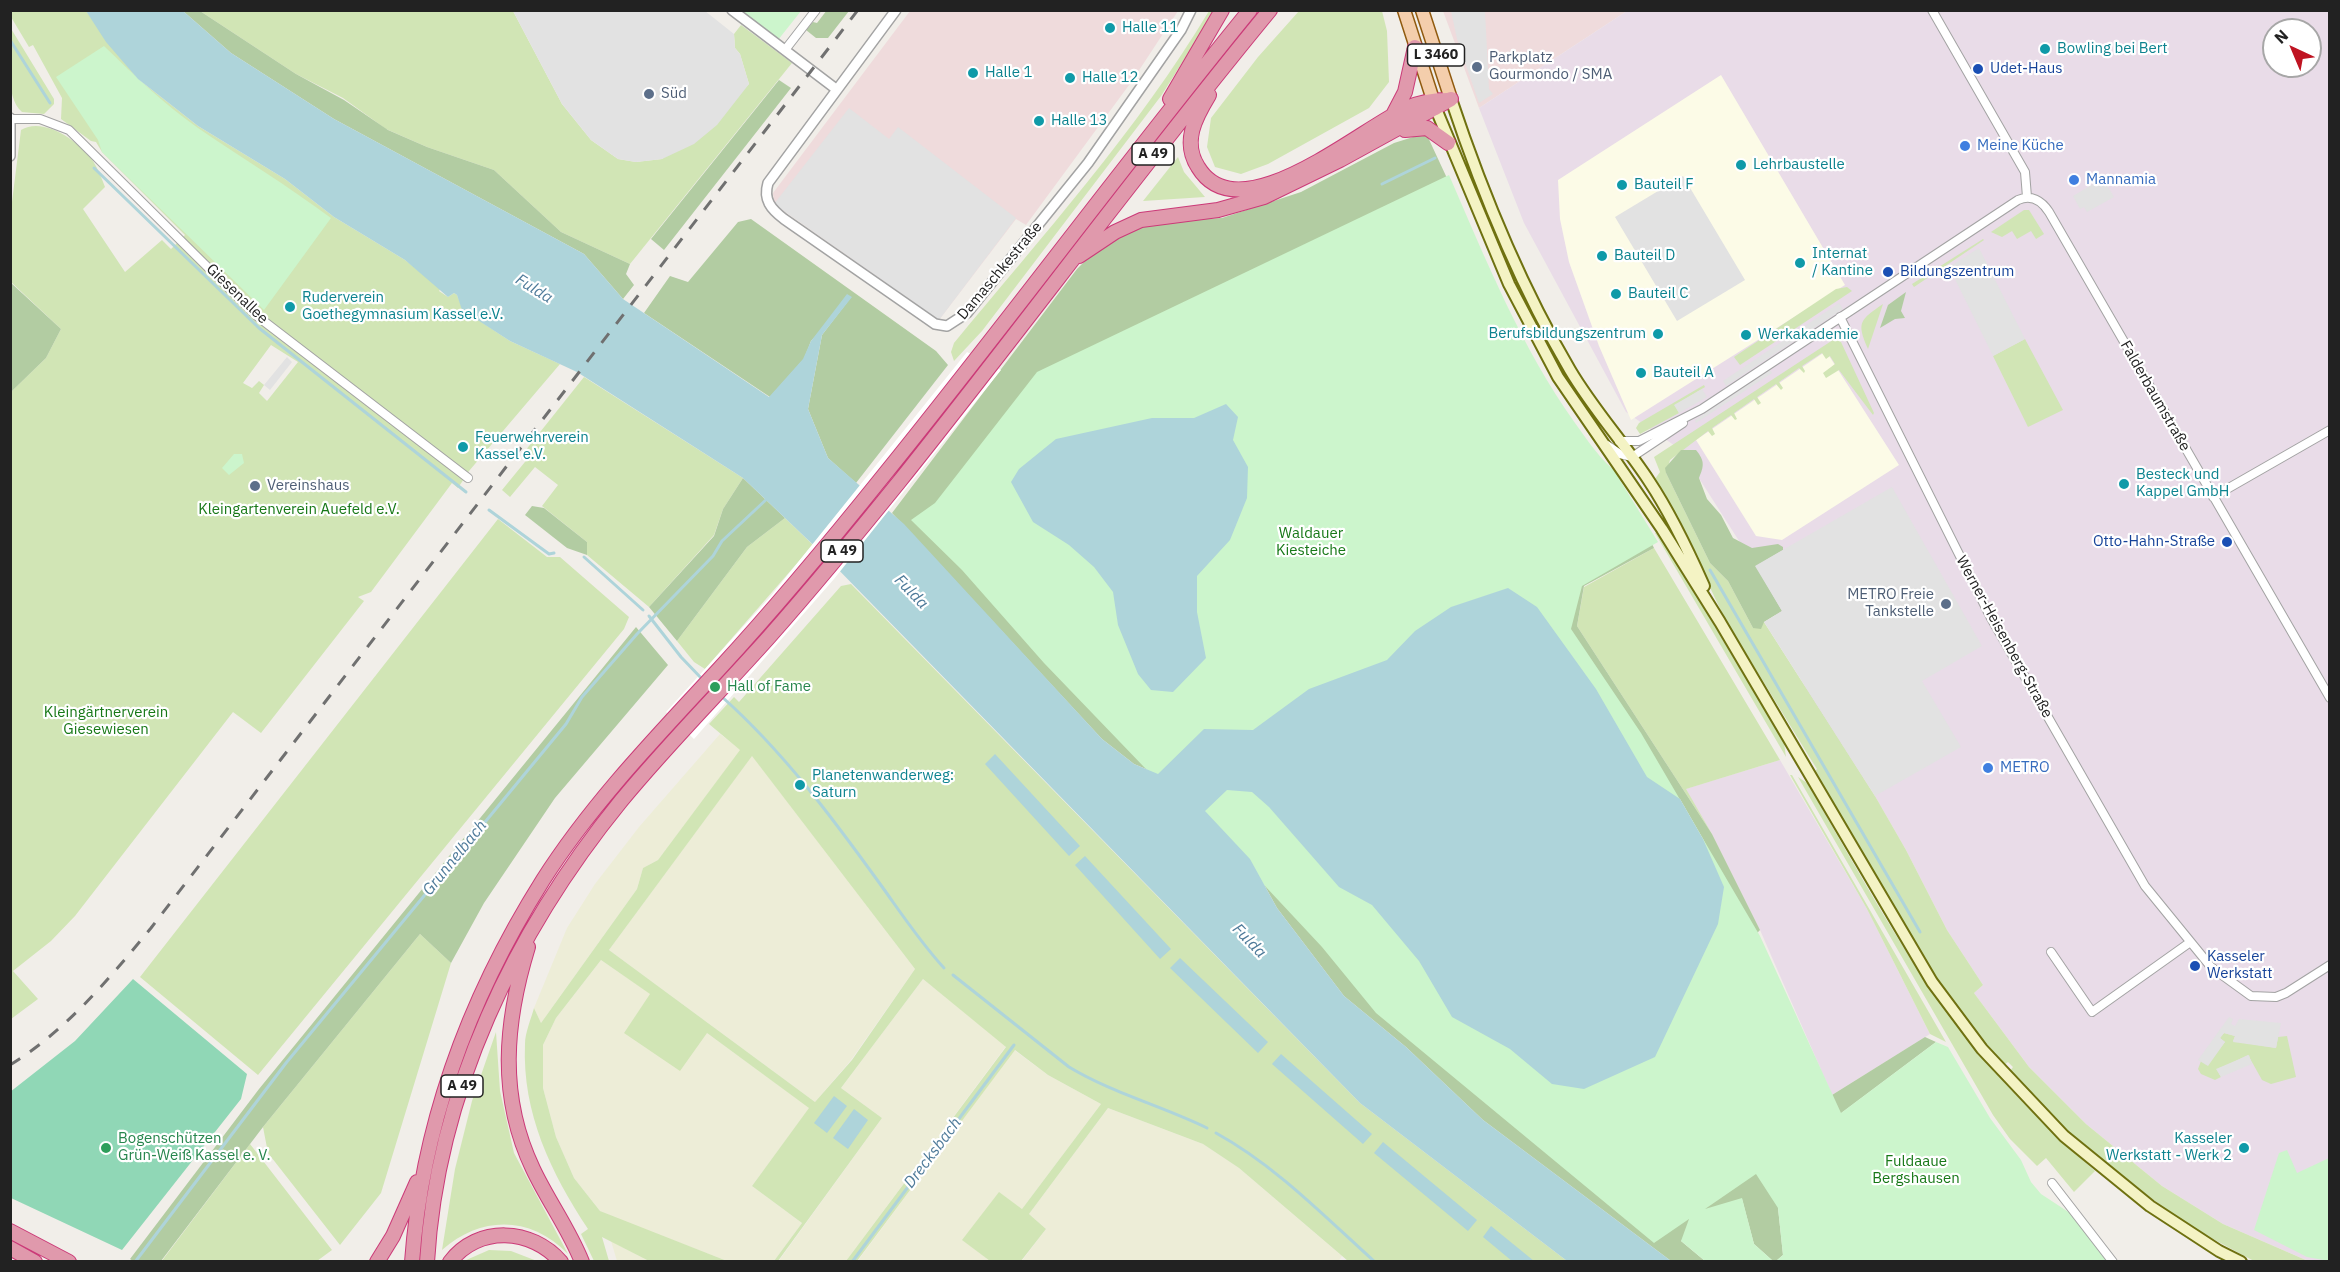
<!DOCTYPE html>
<meta charset="utf-8">
<style>
body{margin:0}
#map{position:relative;width:2340px;height:1272px;overflow:hidden;background:#f1eee9;font-family:"IBM Plex Sans",sans-serif}
canvas{display:block}
.frame{position:absolute;inset:0;border:12px solid #222;pointer-events:none}
.north{position:absolute;left:2262px;top:18px;width:60px;height:60px;box-sizing:border-box;background:#fff;border:2px solid #a7a7a7;border-radius:50%;rotate:316deg;font-size:16px;font-weight:700;line-height:24px;text-align:center;color:#222}
.north::after{content:'';display:block;margin:auto;width:21px;height:27px;background:#bf1422;clip-path:polygon(50% 0,100% 100%,50% 72%,0 100%)}
</style>
<div id="map">
<canvas width="2340" height="1272"></canvas>
<div class="frame"></div>
<div class="north">N</div>
</div>
<script>
const c = document.querySelector('canvas').getContext('2d');
c.lineJoin = 'round';
function fill(path, color) {
  c.fillStyle = color;
  c.fill(path, 'evenodd');
}
function strokePath(path, color, width, dash) {
  c.strokeStyle = color;
  c.lineWidth = width;
  c.lineCap = dash ? 'butt' : 'round';
  c.setLineDash(dash || []);
  c.stroke(path);
}
function write(font, color, halo, rows, align = 'center') {
  c.font = font + ' "IBM Plex Sans",sans-serif';
  c.lineWidth = 4.5;
  c.setLineDash([]);
  c.textBaseline = 'middle';
  c.strokeStyle = halo;
  c.fillStyle = color;
  for (const [text, x, y, turn = 0] of rows) {
    c.save();
    c.translate(x, y);
    c.rotate((+turn || 0) * Math.PI / 180);
    c.textAlign = isNaN(turn) ? turn : align;
    if (halo) c.strokeText(text, 0, 0);
    c.fillText(text, 0, 0);
    c.restore();
  }
}
fill(new Path2D(`
 M910 11H1178L1132 81 1026 225 1016 219 939 320 774 204 773 193Z
 M1443 11H1627L1479 108Z`), '#efdbdc');
fill(new Path2D(`
 M1627 11H2329V1261H2308L2223 1224 2162 1186 2086 1124 2029 1067 1974 993 1983 985 1947 930 1906 850 1875 796 1806 690 1755 566 1681 450 1626 412 1524 223 1479 108ZM2274 30H2310V66H2274Z
 M1780 760 1867 909 1930 1034 1832 1095 1760 930 1712 834 1685 789Z`), '#e9dce8');
fill(new Path2D(`
 M1721 75 1845 285 1631 420 1599 346 1569 262 1560 219 1558 180Z
 M1826 351 1899 465 1782 540 1756 536 1696 440Z`), '#fcfbe7');
fill(new Path2D(`
 M720 734 741 750 658 860 643 868 637 889 541 1023 534 1008 567 928 595 884 639 827Z
 M752 755 915 969 851 1060 815 1102 609 950Z
 M601 960 651 994 624 1033H707L810 1108 752 1186 802 1223 774 1261H727L615 1218 600 1211 574 1178 556 1137 543 1088V1045L556 1018Z
 M923 979 1006 1046 846 1261 778 1262 882 1118 841 1088Z
 M1014 1050 1048 1075 1101 1104 1022 1209 999 1193 963 1240 990 1261 857 1262Z
 M1108 1108 1203 1144 1239 1168 1342 1256 1338 1262H1021L1046 1229 1029 1214Z
 M611 1241 649 1261H617Z`), '#ededd7');
fill(new Path2D(`
 M11 11H86L138 79 170 104 198 126 285 179 334 217 405 260 441 288 439 291 448 297 454 293 457 295 463 310 510 341 560 364 469 471 458 488 452 483 371 592 358 597 364 601 261 733 233 712 75 916 51 941 13 971 38 999 11 1019V392L46 358 61 329 11 282V210L21 130C44 116 80 142 93 161 98 169 102 179 105 187L83 209 125 272 162 240 171 249 185 235 102 152 96 142 91 141 61 119 62 98 33 45 29 47 11 17ZM271 345 298 362 267 401 259 393 264 385 259 381 252 388 243 383Z
 M200 11H513L562 104 591 140 618 159 636 162 662 159 749 84 740 54 735 48 734 34 741 25 792 63 630 264 561 232 494 170 427 147 386 129 343 98 296 74Z
 M1209 11H1215L1161 96 982 331 954 361 951 352 954 343C1043 235 1137 131 1209 11Z
 M1299 11H1382L1387 31 1389 82 1369 108 1268 164 1241 174 1215 167 1207 147 1211 118 1258 57Z
 M10 27 54 99V104L44 114 22 112C4 97 10 49 10 27Z
 M1178 157 1184 172 1205 197 1143 201Z
 M2024 210H2029L2044 234 2036 239 2031 231 2017 239 2012 231 2002 237 1991 232Z
 M1983 239 1984 240 1914 287 1912 284Z
 M1847 287 1852 291 1740 365 1734 357 1836 289Z
 M1883 304 1868 349C1856 322 1860 320 1883 304Z
 M1836 338 1841 342 1874 413 1873 415 1839 370 1826 378 1823 373 1835 364 1830 356 1826 359 1822 353 1802 366 1805 371 1804 373 1799 368 1779 382 1783 388 1781 390 1776 384 1757 397 1761 403 1758 405 1754 399 1734 413 1737 419 1735 420 1731 415 1712 428 1715 434 1712 436 1708 431 1670 460 1666 473 1710 563 1728 581 1753 628 1764 622 1875 796 1906 850 1947 930 1983 985 1974 993 2029 1067 2086 1124 2162 1186 2223 1224 2308 1261H2254L2187 1225 2099 1159 2068 1131 2010 1071 2013 1067 2008 1062 2004 1065C1926 978 1873 872 1814 772L1817 769 1810 758 1725 619 1674 512 1655 479 1660 472 1654 457Z
 M2025 339 2063 410 2028 427 1993 356Z
 M584 377 743 478 723 509 714 535 649 607 587 555V542L542 506 558 485 535 467 510 497 502 490 529 457 525 451Z
 M1704 385 1705 387 1675 405 1679 413 1640 434 1636 428 1639 423Z
 M785 518 813 545 705 669 694 662 677 641 747 547Z
 M498 519 547 557H560L629 617 624 629 258 1075 140 977Z
 M1658 531 1784 743 1786 757 1655 533Z
 M1654 548 1780 760 1686 789 1712 834 1577 626 1584 587Z
 M851 584 1360 1103 1567 1261H1348L1239 1168 1203 1144 1108 1108 1029 1214 1046 1229 1021 1261H990L962 1240 999 1192 1022 1209 1101 1104 1048 1075 1015 1050 857 1261H846L1006 1047 923 979 841 1088 882 1118 778 1261H774L802 1223 752 1186 809 1108 707 1033 680 1071 624 1033 650 994 601 960 556 1018 543 1045V1088L556 1137 574 1178 600 1211 727 1261H649L602 1237 609 1261H594L581 1234 588 1229C551 1173 522 1113 525 1044 525 1033 531 1019 534 1008L541 1023 637 889 643 868 658 860 740 750 709 724 734 697 739 702 841 586ZM752 756 915 969 852 1060 815 1102 609 950Z
 M1790 775H1792L1946 1042 1930 1034 1867 909Z
 M1798 777 1807 783C1861 875 1911 971 1979 1053 2014 1096 2054 1134 2095 1171L2074 1192 2046 1158 2037 1166 2010 1139 1993 1115Z
 M420 934 451 963 381 1193 340 1245 268 1153 263 1127Z
 M496 1032 500 1091 514 1153 568 1254C531 1216 482 1215 442 1250L455 1169 472 1101Z
 M2224 1033 2235 1036 2233 1041 2276 1048 2278 1037 2287 1036 2296 1077 2271 1084 2262 1080 2248 1055 2217 1070 2221 1077 2215 1080 2201 1074 2198 1069 2201 1061 2207 1065 2225 1042 2220 1038Z
 M250 1144 332 1250 317 1261 161 1262Z
 M489 1250 511 1251 537 1261H464Z`), '#d1e5b5');
fill(new Path2D(`
 M827 10 849 11 828 38H816L806 30 813 22 817 23Z
 M183 11H200L296 74 344 100 388 130 427 147 494 170 561 232 630 264 626 274 634 285 623 299 584 254 334 119 231 53Z
 M779 80 791 88 664 250 651 239Z
 M1426 133 1531 359 1569 421 1627 494 1654 548 1584 586 1577 626 1712 834 1760 930 1732 959 1832 1095 1925 1037 1936 1042 1840 1114 1778 1208 1783 1255 1776 1261H1773L1754 1244 1742 1199 1681 1241 1705 1261H1671L1483 1120 1406 1047 1344 996 1277 908 1250 859 1724 887 1703 839 1680 799 1158 774 1134 764 1102 739 892 513 1077 269 1094 252 1132 230 1159 221 1222 218 1301 192 1394 143Z
 M751 219 936 351 948 365 856 483 828 458 808 409 822 335 851 297 811 341 804 359 770 397 644 313 670 276 688 282 738 222Z
 M10 282 61 329 46 358 11 392Z
 M1906 292 1901 311 1905 318 1895 319 1880 328 1888 305Z
 M1681 450H1696C1705 461 1704 466 1699 478L1707 499 1721 515 1733 538 1752 548 1778 544 1783 547V550L1756 566 1782 611 1764 622 1761 629 1753 628 1728 581 1710 563 1666 473 1665 468Z
 M743 478 785 518 747 547 677 641 649 607 714 536 723 509Z
 M532 506 544 508 587 542V555L567 548 525 515Z
 M636 627 668 665 555 798 484 903 451 963 420 934 263 1127 161 1261H133L130 1259 259 1089Z`), '#b2cca2');
fill(new Path2D(`
 M741 11H801L778 40Z
 M104 46C134 75 164 104 198 128 242 158 288 186 331 218L264 310 102 152 98 140 56 77Z
 M1449 175C1486 260 1521 347 1575 423 1588 441 1601 461 1620 475L1618 477 1658 542 1582 586 1571 629 1641 733 1760 936 1841 1113 1936 1042 1948 1047 1990 1118 2021 1160 2031 1182 2041 1194 2070 1213 2108 1261H1776L1783 1255 1778 1208 1756 1174 1705 1209 1742 1198 1754 1244 1773 1261H1705L1681 1241 1689 1219 1654 1243 1376 1013 1322 947 1223 841 1144 767 1044 663 962 570 911 520 935 503 1037 372Z
 M234 454H242L244 463 229 475 222 468Z
 M2287 1150 2297 1173 2329 1158V1261L2307 1257 2254 1230 2279 1153Z`), '#ccf5cc');
fill(new Path2D(`
 M133 979 247 1074 241 1099 122 1250 11 1198 10 1092 75 1041Z`), '#90d7b6');
fill(new Path2D(`
 M513 11H705L734 34 735 48 740 54 749 84 717 125 694 144 662 159 636 162 618 159 591 140 562 104Z
 M1451 11H1485L1489 89 1493 94 1479 103 1457 39Z
 M849 108 889 139 898 127 1016 218 939 320 774 204Z
 M1683 176 1745 280 1677 321 1615 217Z
 M2103 178 2114 197 2087 212 2084 207 2080 209 2073 196Z
 M1979 248 2025 339 1993 356 1949 267Z
 M1839 303 1843 309 1726 386 1723 381Z
 M287 357 292 362 270 390 264 385Z
 M1770 370 1772 373 1696 423 1695 420Z
 M1702 389 1707 397 1679 413 1674 405Z
 M1892 487 1982 646 1922 681 1961 747 1875 796 1764 622 1782 611 1755 566Z
 M2229 1017 2233 1019 2231 1024 2235 1026 2239 1019 2281 1023 2276 1048 2233 1042 2235 1036 2224 1033 2220 1038 2225 1042 2208 1066 2198 1060Z
 M2249 1055 2252 1064 2221 1077 2216 1069Z`), '#e2e2e2');
fill(new Path2D(`
 M86 11H183L231 53 334 119 584 254 623 299 769 397 803 359 811 341 847 294 852 297 822 335 808 409 828 458 904 524 1102 739 1134 764 1158 774 1204 729 1253 730 1309 689 1387 660 1415 631 1451 607 1508 588 1537 607 1596 689 1647 777 1680 799 1703 839 1724 887 1718 924 1655 1057 1584 1089 1552 1084 1510 1049 1452 1017 1419 961 1372 905 1339 887 1269 807 1252 792 1227 790 1205 811 1250 859 1277 908 1344 996 1406 1047 1483 1120 1671 1261H1567L1360 1103 828 559 743 478 577 372 510 341 462 310 457 295 454 293 448 297 405 260 334 217 285 179 198 126 170 104 138 79 106 42Z
 M1226 404 1238 417 1233 440 1248 467 1247 498 1230 540 1197 576V612L1206 658 1173 692 1151 690 1138 674 1118 625 1113 592 1094 567 1069 545 1033 522 1011 482 1019 469 1056 439 1152 418H1194Z
 M995 754 1080 846 1069 856 985 764Z
 M1085 856 1171 949 1160 959 1075 865Z
 M1180 958 1268 1042 1258 1053 1170 968Z
 M1281 1054 1372 1134 1363 1144 1272 1064Z
 M834 1096 847 1106 827 1133 814 1123Z
 M854 1109 868 1120 848 1149 833 1138Z
 M1383 1142 1477 1220 1468 1231 1374 1153Z
 M1491 1226 1534 1261H1512L1483 1237Z`), '#aed4da');
fill(new Path2D(`
 M967 352 1001 370 834 579 694 739 666 712 770 597Z`), '#fff');
strokePath(new Path2D(`
 M10 40 50 103
 M94 168 259 328 466 492
 M1382 184 1435 158
 M489 510 549 554 554 553
 M584 557 643 610
 M1710 570 1920 932
 M649 616 681 657 703 680
 M721 696C784 752 834 820 883 888 903 916 921 943 944 968
 M953 975 1069 1067C1112 1093 1162 1106 1207 1128
 M1216 1133C1276 1166 1324 1216 1375 1262
 M135 1262 286 1063 566 724 582 697 637 634 713 556 722 541 769 497
 M852 1262 1014 1045`), '#aed4da', 3);
const minor = new Path2D(`
 M1932 10 2025 172 2027 197
 M785 50 816 10
 M11 119H40L69 130 257 316 468 478
 M1840 317 1991 618 2145 886 2211 967 2251 996 2276 997 2286 993 2330 965
 M1619 441H1639L1702 409 2018 200C2031 194 2042 201 2049 212L2330 698
 M1607 445 1620 454 1632 457 1683 423
 M2213 497 2330 430
 M2051 952 2092 1012 2189 943
 M2052 1183 2113 1262`);
const tertiary = new Path2D(`
 M732 10 836 89
 M896 10 768 183C763 200 771 209 784 219L925 317 935 324 947 326 967 313 1088 163 1181 30 1191 10
 M10 118V156`);
const secondary = new Path2D(`
 M1451 99C1482 192 1520 285 1570 370 1593 409 1624 443 1649 481 1671 514 1688 550 1704 586
 M1436 109 1509 284 1558 377 1662 529 1720 622 1932 982 1982 1049 2064 1136 2150 1206 2219 1251 2241 1262`);
const primary = new Path2D(`
 M1404 10 1436 109
 M1422 10 1451 99`);
const motorway = new Path2D(`
 M1209 95C1195 118 1182 142 1198 167 1239 235 1360 129 1407 108 1420 102 1433 100 1447 100
 M1170 99 1222 10
 M1393 115 1405 92 1415 47
 M1405 130 1427 128 1448 143
 M1079 256 1115 232 1141 220 1218 210 1264 197 1340 160 1451 99
 M528 947C505 1022 498 1096 533 1169 548 1201 569 1229 582 1262
 M10 1231 69 1262
 M10 1248 35 1262
 M377 1262 393 1236 417 1182
 M412 1262C422 1125 470 996 543 880 592 803 658 735 720 668 777 606 831 541 884 475 1008 322 1125 163 1250 10
 M427 1262C437 1092 515 931 621 801 668 744 721 691 770 636 814 586 857 534 899 482 1024 326 1142 165 1270 10
 M450 1262C478 1225 532 1228 561 1262`);
strokePath(minor, '#a3a3a3', 10);
strokePath(tertiary, '#a3a3a3', 12);
strokePath(secondary, '#6f7110', 14);
strokePath(primary, '#905a0f', 15);
strokePath(motorway, '#cb3a78', 16);
strokePath(minor, '#fff', 8);
strokePath(tertiary, '#fff', 9);
strokePath(secondary, '#f4f3c4', 10);
strokePath(primary, '#f4ceac', 12);
strokePath(motorway, '#e099ac', 14);
strokePath(new Path2D(`
 M10 1065C67 1030 109 979 151 928L858 10`), '#707070', 3, [12, 12]);
for (const [x, y, r, color] of [
 [1110,28,6,"#0f9aa8"],
 [2045,49,6,"#0f9aa8"],
 [1477,67,6,"#5c6f8a"],
 [1978,69,6,"#1a4fb4"],
 [973,73,6,"#0f9aa8"],
 [1070,78,6,"#0f9aa8"],
 [649,94,6,"#5c6f8a"],
 [1039,121,6,"#0f9aa8"],
 [1965,146,6,"#3f7fe0"],
 [1741,165,6,"#0f9aa8"],
 [2074,180,6,"#3f7fe0"],
 [1622,185,6,"#0f9aa8"],
 [1602,256,6,"#0f9aa8"],
 [1800,263,6,"#0f9aa8"],
 [1888,272,6,"#1a4fb4"],
 [1616,294,6,"#0f9aa8"],
 [290,307,6,"#0f9aa8"],
 [1658,334,6,"#0f9aa8"],
 [1746,335,6,"#0f9aa8"],
 [1641,373,6,"#0f9aa8"],
 [463,447,6,"#0f9aa8"],
 [2124,484,6,"#0f9aa8"],
 [255,486,6,"#5c6f8a"],
 [2227,542,6,"#1a4fb4"],
 [1946,604,6,"#5c6f8a"],
 [715,687,6,"#2e9e5b"],
 [1988,768,6,"#3f7fe0"],
 [800,785,6,"#0f9aa8"],
 [2195,966,6,"#1a4fb4"],
 [106,1148,6,"#2e9e5b"],
 [2244,1148,6,"#0f9aa8"]
]) {
  const dot = new Path2D();
  dot.arc(x, y, r, 0, 2 * Math.PI);
  c.fillStyle = color;
  c.fill(dot);
  strokePath(dot, '#fff', 2);
}
for (const [x, y, w] of [
 [1436,55,57],
 [1153,154,42],
 [842,551,42],
 [462,1086,42]
]) {
  const box = new Path2D();
  box.roundRect(x - w / 2, y - 11, w, 22, 4.5);
  c.fillStyle = '#fff';
  c.fill(box);
  strokePath(box, '#222', 1.5);
}
write('bold 14px', '#222', null, [
 ["L 3460",1436,55],
 ["A 49",1153,154],
 ["A 49",842,551],
 ["A 49",462,1086]
]);
write('15px', '#0d838f', '#fff', [
 ["Halle 11",1122,28],
 ["Bowling bei Bert",2057,49],
 ["Halle 1",985,73],
 ["Halle 12",1082,78],
 ["Halle 13",1051,121],
 ["Lehrbaustelle",1753,165],
 ["Bauteil F",1634,185],
 ["Internat",1812,254],
 ["/ Kantine",1812,271],
 ["Bauteil D",1614,256],
 ["Bauteil C",1628,294],
 ["Ruderverein",302,298],
 ["Goethegymnasium Kassel e.V.",302,315],
 ["Berufsbildungszentrum",1646,334,"right"],
 ["Werkakademie",1758,335],
 ["Bauteil A",1653,373],
 ["Feuerwehrverein",475,438],
 ["Kassel e.V.",475,455],
 ["Besteck und",2136,475],
 ["Kappel GmbH",2136,492],
 ["Planetenwanderweg:",812,776],
 ["Saturn",812,793],
 ["Kasseler",2232,1139,"right"],
 ["Werkstatt - Werk 2",2232,1156,"right"]
], 'left');
write('15px', '#4e5e75', '#fff', [
 ["Parkplatz",1489,58],
 ["Gourmondo / SMA",1489,75],
 ["Süd",661,94],
 ["Vereinshaus",267,486],
 ["METRO Freie",1934,595,"right"],
 ["Tankstelle",1934,612,"right"]
], 'left');
write('15px', '#164399', '#fff', [
 ["Udet-Haus",1990,69],
 ["Bildungszentrum",1900,272],
 ["Otto-Hahn-Straße",2215,542,"right"],
 ["Kasseler",2207,957],
 ["Werkstatt",2207,974]
], 'left');
write('15px', '#366cbe', '#fff', [
 ["Meine Küche",1977,146],
 ["Mannamia",2086,180],
 ["METRO",2000,768]
], 'left');
write('15px', '#222', '#fff', [
 ["Damaschkestraße",1000,271,-50],
 ["Giesenallee",237,294,44],
 ["Falderbaumstraße",2155,396,60],
 ["Werner-Heisenberg-Straße",2004,637,61]
]);
write('15px', '#177817', '#fff', [
 ["Kleingartenverein Auefeld e.V.",299,510],
 ["Waldauer",1311,534],
 ["Kiesteiche",1311,551],
 ["Kleingärtnerverein",106,713],
 ["Giesewiesen",106,730],
 ["Fuldaaue",1916,1162],
 ["Bergshausen",1916,1179]
]);
write('15px', '#27864d', '#fff', [
 ["Hall of Fame",727,687],
 ["Bogenschützen",118,1139],
 ["Grün-Weiß Kassel e. V.",118,1156]
], 'left');
write('italic 16px', '#4f7b9a', '#fff', [
 ["Fulda",534,289,32],
 ["Fulda",911,592,46],
 ["Grunnelbach",455,858,-51],
 ["Fulda",1249,941,46],
 ["Drecksbach",933,1153,-53]
]);
</script>
